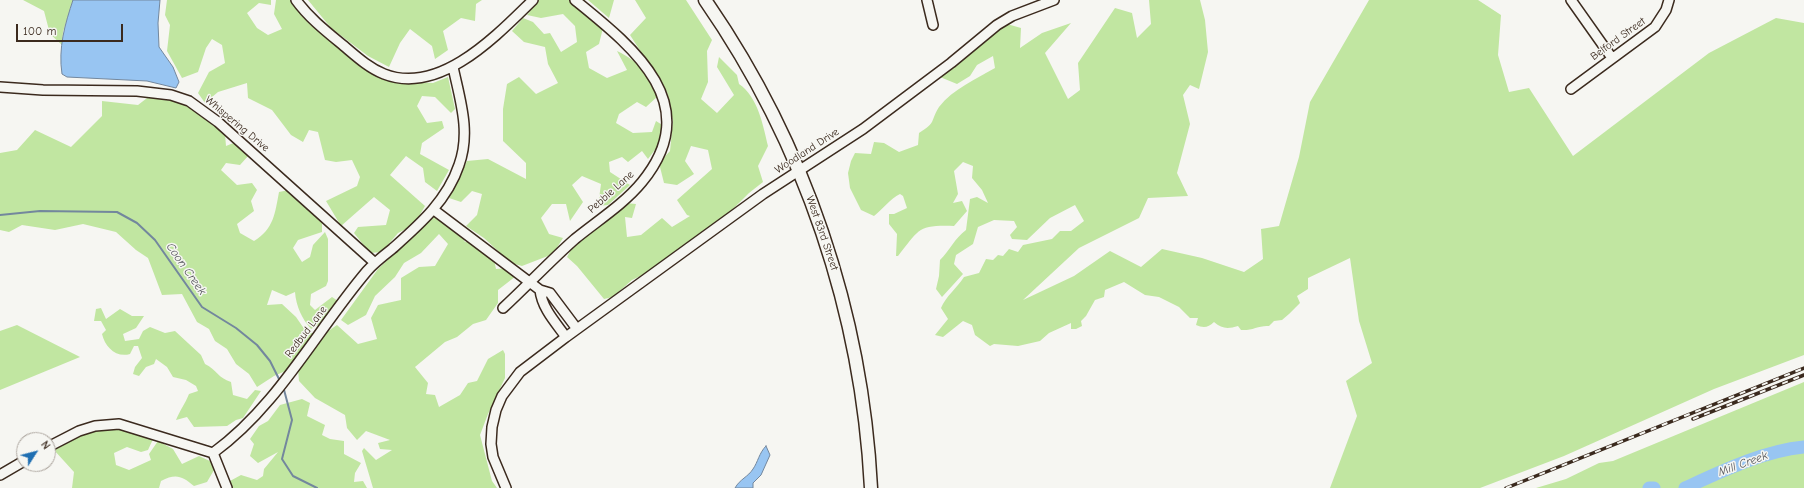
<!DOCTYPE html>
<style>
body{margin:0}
#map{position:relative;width:1804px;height:488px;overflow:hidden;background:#f6f6f2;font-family:"Comic Neue",sans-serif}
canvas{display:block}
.north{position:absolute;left:16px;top:432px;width:40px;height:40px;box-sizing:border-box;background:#f6f6f2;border:1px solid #aba49d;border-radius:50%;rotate:54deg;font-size:11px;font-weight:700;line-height:16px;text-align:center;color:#3b2a1e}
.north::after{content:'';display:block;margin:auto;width:14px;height:18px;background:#1f6fb2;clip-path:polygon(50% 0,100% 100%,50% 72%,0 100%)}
.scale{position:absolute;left:16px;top:24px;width:107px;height:18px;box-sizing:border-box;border:2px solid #3b2a1e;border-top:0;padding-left:5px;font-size:12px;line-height:14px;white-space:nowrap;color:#3b2a1e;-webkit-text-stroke:3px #f6f6f2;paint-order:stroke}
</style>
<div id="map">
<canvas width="1804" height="488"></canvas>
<div class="north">N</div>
<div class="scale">100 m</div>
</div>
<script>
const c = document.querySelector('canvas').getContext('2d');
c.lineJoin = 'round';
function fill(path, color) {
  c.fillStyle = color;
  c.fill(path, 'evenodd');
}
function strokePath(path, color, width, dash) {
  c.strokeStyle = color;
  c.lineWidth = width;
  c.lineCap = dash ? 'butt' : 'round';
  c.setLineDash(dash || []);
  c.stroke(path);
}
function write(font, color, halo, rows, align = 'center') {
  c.font = font + ' "Comic Neue",sans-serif';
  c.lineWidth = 3;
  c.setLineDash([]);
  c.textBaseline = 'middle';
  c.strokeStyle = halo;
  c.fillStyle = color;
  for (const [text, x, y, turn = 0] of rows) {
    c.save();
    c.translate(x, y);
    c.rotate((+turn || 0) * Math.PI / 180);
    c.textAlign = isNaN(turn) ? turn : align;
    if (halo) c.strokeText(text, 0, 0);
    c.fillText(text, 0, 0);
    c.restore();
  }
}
fill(new Path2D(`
 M23 0H73L63 32 62 45 50 34 44 11Z
 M167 0H271V5L259 3 247 13 257 28 268 35 282 29 274 14 276 0H290L313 26 366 70 395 81 433 83 448 77 455 109 451 113 435 97 422 96 417 106 427 123 442 121 444 128 422 143 420 154 449 170 437 191 425 182 423 168 406 156 390 175 425 206 414 225 398 233 382 252 370 253 354 233 358 227 386 225 390 210 374 197 341 226 326 201 357 186 360 177 352 160 336 162 325 160 318 132 309 130 303 142 291 135 272 110 248 98 247 83 218 92 205 103 198 93 209 72 225 63 222 45 212 39 206 48 198 72 182 78 167 51 170 25 165 15Z
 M308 0H482L476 4 475 21 461 18 443 31 448 50 435 59 432 46 410 29 400 43 389 67 368 56 331 28Z
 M539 0H571L603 28 599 44 586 52 589 68 607 78 627 70 617 51C640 62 647 73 658 96L646 107 637 102 619 114 616 123 633 133 652 132 656 121 664 126 657 147 648 159 642 151 628 162 622 157 609 162 610 172 630 185 608 205 598 206 601 184 582 176 572 185 583 202 570 221 566 204H552L541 218 549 234 563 238 553 254 522 266 511 263 484 238 466 226 477 215 482 194 472 191 461 202 449 198 467 161 488 159 526 179V163L503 141V109L507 84 519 77 536 94 558 83 548 64 545 47 524 42 512 31 523 18 533 22 544 34 550 33 561 52 577 42 575 26 563 14 541 18 527 15Z
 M588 0H614L609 18Z
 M635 0H686L712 40 707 51 708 82 701 99 717 113 734 95 717 67 719 57 737 75 739 84C758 97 763 125 768 146L758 166 763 182 749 193 724 218 671 254 659 267 632 280 613 297 604 299 577 266 567 257 574 244 625 203 636 204 632 218 625 217 627 237 641 235 662 218 672 227 690 216 687 215 677 200 712 169 708 150 691 146 685 161 694 174 677 185 664 183 659 163 670 151 673 121 667 92 630 35 646 18Z
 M1149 0H1200L1205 20 1208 52 1199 89 1190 85 1183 95 1190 124 1177 173 1188 196 1148 198 1139 218 1079 248 1023 300 1074 276 1110 251 1141 267 1162 249 1202 258 1244 272 1263 259 1261 229 1279 226 1299 157 1310 102 1369 0H1478L1501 15 1498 55 1509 92 1529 88 1573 156 1709 53 1776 18 1804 23V355L1714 389 1564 456 1480 488H1330L1357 416 1346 381 1372 363 1359 321 1350 258 1308 278V289L1297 296 1300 303 1289 314 1282 320 1274 321 1269 326C1259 325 1252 331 1241 330L1238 326C1228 329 1222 329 1214 322 1208 328 1203 328 1196 325L1198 318H1190L1179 307 1159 297 1145 295 1124 282 1105 290 1104 297 1095 300 1086 316 1081 321 1082 326 1076 329H1071V323L1049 333 1040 341 1018 346 994 344 990 346 975 335 972 325 963 321 943 337 935 335 948 319 941 308C946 296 957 288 964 277L979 273 986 259 993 260 998 255 1003 256 1009 249 1018 252 1023 245 1052 239 1060 231H1071L1084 221 1075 205 1050 218 1027 240 1012 239 1010 235 1017 227 1014 221 994 220 978 227 973 244 956 255 954 264 963 274 942 297 936 289 939 276 940 260C950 250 955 238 966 230L970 199 977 197 988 203 982 190 972 178 973 166 963 162 954 171 958 194 953 203 962 201 967 211 954 226C917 225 920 229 898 256H896L897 234 889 224V214H894L907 208 903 196 900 194C890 199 883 209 874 216L861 210 850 188 848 173 851 161 855 153 871 154 874 142 884 143 899 152 918 145 919 133C937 122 930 121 939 107 953 89 976 79 995 68L993 56 977 65 970 76 957 84 940 77 978 43 1007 24 1021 28 1020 48 1042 33 1071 23 1045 53 1068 99 1080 90 1078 63 1115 8 1132 13 1137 38 1151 24Z
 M151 95 175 99 211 119 225 134 226 146 236 142 249 155 240 165 226 163 221 170 237 185 252 183 257 190 251 201 254 211 237 224 240 233 254 241C274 229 275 213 279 192L289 190 322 220V232L298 240 293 248 302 262 310 257 313 245 325 232 328 239V281L326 286 311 294 310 305 315 310 332 297 338 301 324 322 311 329C302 319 296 306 295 292L286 296 272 290 267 305 282 304 296 317 307 333H314L313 339 290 369 274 376 257 387 249 374 236 364 227 349 215 341 209 329 197 322 182 294 162 295 148 258 136 250 116 232 83 224 55 230 22 225 9 232 0 230V153L17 150 35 130 71 147 102 116V101L138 105Z
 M435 215 460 234 465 242 471 241 494 260 496 269 509 268 516 276 498 290V303L486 320 473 324 457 337 445 342 415 367 428 383 426 394 435 395 439 407 460 395 468 383 477 381 488 359 503 350 505 354V378L488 414 480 435 492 481 497 488H373L362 451 364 448 376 460 392 450 380 449 378 443 390 440 366 431 357 440 347 428 345 415 315 398 299 381 298 369 324 334 337 325 358 344 377 339 371 318 378 305 401 300V278L419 267 435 266 448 244 439 234 421 253 404 263 395 277 375 296 366 315 348 325 341 320 378 269Z
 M101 308 106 319 120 309 132 316H144L136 328 123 334 125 341 139 339 143 331 150 327 165 333 175 331 201 355 205 364C217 370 218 378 231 382L233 395 247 399 255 390 261 391 243 418 236 420 227 426 194 427 187 417 176 420C180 410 185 404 189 394L198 391 196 386 186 380 173 377 167 367 156 359 154 364 146 367 139 376 133 374 135 367 142 358 138 346H134L130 354C116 358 105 347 102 334L106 330 101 321H94L96 309Z
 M17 325 80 357 0 390V331Z
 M1804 382V488H1536L1566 479 1599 463 1613 461Z
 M302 399 310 403 307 416 325 425 322 435 330 439 344 441V454L361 463 355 473 354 482 363 481 367 488H232L230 481 241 475 257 480 263 476 264 469 278 452 258 463 250 456 254 444 250 439 259 426 268 421 280 405Z
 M113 427 154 437 148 450 141 452 127 447 114 453 116 465 129 470 151 460 149 454 158 441 173 449 182 464 199 456 212 462 214 470 207 482 194 486C182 476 176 473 161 481L159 488H72L74 472 54 450C75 435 87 430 113 427Z`), '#c1e6a1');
const water = new Path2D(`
 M73 0H160L158 23 159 47 173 67 179 82 176 88 147 81 67 77 62 74C58 48 65 24 73 0Z
 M766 446 770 455 761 475 753 483V488H735C740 479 748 477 753 469 758 462 759 453 766 446Z`);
fill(water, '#98c5f2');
strokePath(water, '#73879d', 1);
strokePath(new Path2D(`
 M0 215 40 211 117 212 137 223 155 240 202 307 236 328 257 345 270 361 280 381
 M283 386 292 420 282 459 293 476 317 488`), '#73879d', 2);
strokePath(new Path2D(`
 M1649 488H1654
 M1685 488C1722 471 1763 451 1804 447`), '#98c5f2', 13);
const minor = new Path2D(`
 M296 0C309 18 327 32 344 46 357 57 369 68 384 74 440 96 497 35 533 0
 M927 0 933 25
 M1571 0 1612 58
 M0 87 43 90 137 91 171 95 189 101 218 122 375 263
 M1571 89 1655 27 1666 10 1669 0
 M434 210 540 290 550 293 577 329
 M540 290C542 308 555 322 566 337
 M503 308C528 285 550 261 575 239 597 221 624 204 642 182 706 104 633 47 575 0
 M48 447 79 431 95 426 119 424 213 453C278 406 316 331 367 271 374 263 383 256 392 249 419 225 447 201 459 165 471 132 460 100 453 67
 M213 453 227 488
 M0 475 24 461
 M506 488 493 457 491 444 492 427 496 410 502 396 520 372 566 337 763 194 863 129 951 63 997 25 1012 16 1054 0`);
const major = new Path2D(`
 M705 0C805 144 862 313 871 488`);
strokePath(minor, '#3b2a1e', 12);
strokePath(major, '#3b2a1e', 15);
strokePath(minor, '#f6f6f2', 9);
strokePath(major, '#f6f6f2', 12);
const rail = new Path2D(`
 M1693 419 1804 375
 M1506 488 1804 368`);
strokePath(rail, '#3b2a1e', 3.5);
strokePath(rail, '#f6f6f2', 2, [6]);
write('11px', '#3b2a1e', '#f6f6f2', [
 ["Belford Street",1618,39,-36],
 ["Whispering Drive",237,124,40],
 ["Woodland Drive",807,151,-33],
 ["Pebble Lane",611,192,-42],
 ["West 83rd Street",822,233,71],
 ["Redbud Lane",306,332,-53]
]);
write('italic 12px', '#57585e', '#f6f6f2', [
 ["Coon Creek",186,269,55],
 ["Mill Creek",1743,464,-20]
]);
</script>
